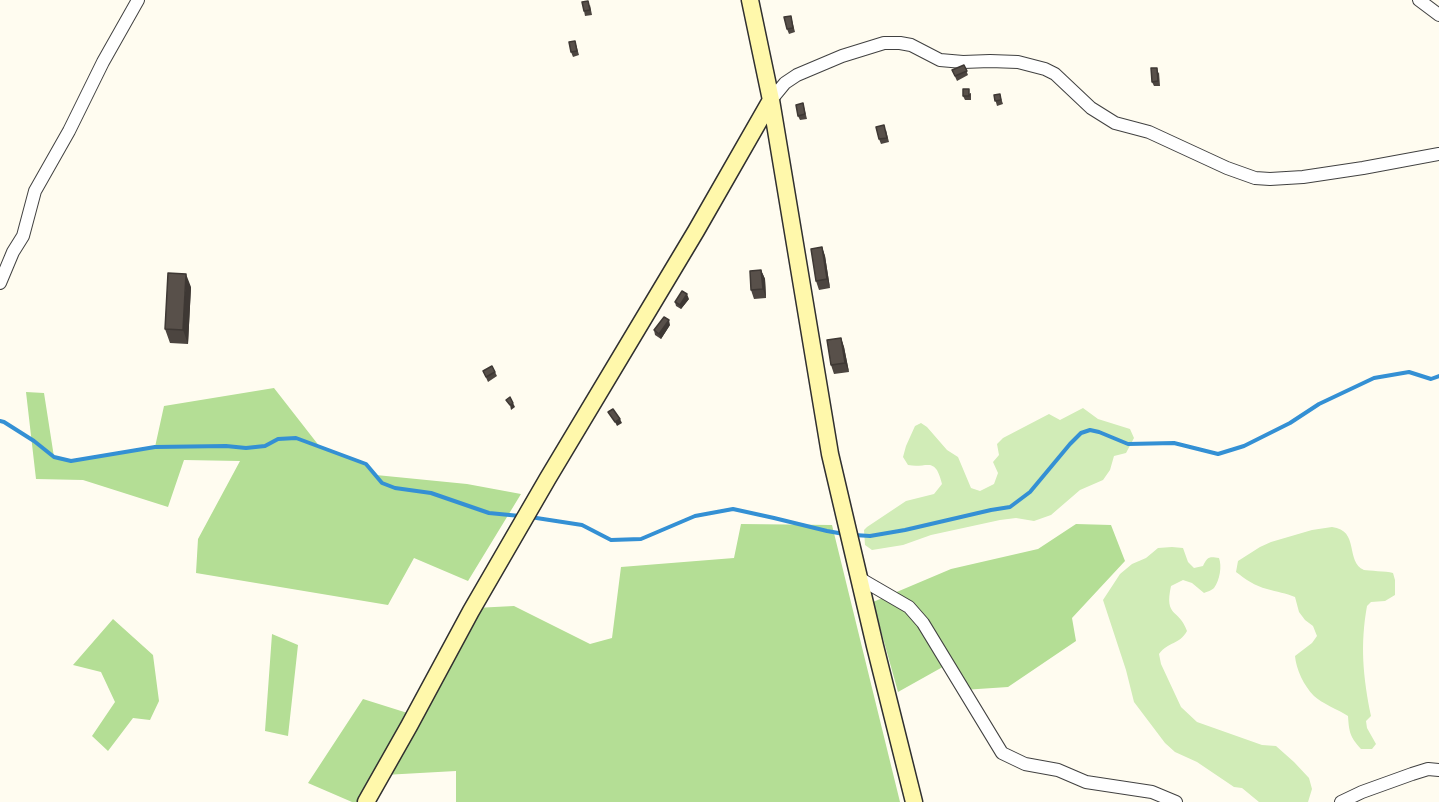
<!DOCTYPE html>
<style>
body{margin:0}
canvas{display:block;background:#fffcf0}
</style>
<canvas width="1439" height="802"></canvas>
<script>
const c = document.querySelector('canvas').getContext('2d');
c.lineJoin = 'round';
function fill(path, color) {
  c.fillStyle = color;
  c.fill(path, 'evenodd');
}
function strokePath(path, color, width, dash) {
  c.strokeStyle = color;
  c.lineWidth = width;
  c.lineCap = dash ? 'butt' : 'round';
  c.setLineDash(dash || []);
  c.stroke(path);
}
fill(new Path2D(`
 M1083 408 1098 419 1130 429 1134 438 1126 453 1114 456 1110 470 1103 480 1080 490 1051 515 1034 521 1016 518 1000 520 931 535 903 545 872 550 865 545 864 530 867 527 906 501 934 494 942 484C935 455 927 469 908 465L903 457 906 446 915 426 921 423 927 427 947 450 958 457 971 488 980 491 994 484 998 473 993 462 999 455 997 444 1003 438 1049 414 1060 420Z
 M1332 527C1360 530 1345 562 1364 570 1369 571 1386 571 1393 573L1395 580V595L1385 601 1371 602 1367 606C1360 645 1363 677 1371 716L1366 721 1367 728 1376 744 1372 749H1361C1350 737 1349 732 1348 716 1339 710 1321 703 1314 696 1304 686 1296 669 1295 656L1312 643 1317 636 1313 626 1305 620 1299 612 1295 597C1286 593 1277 592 1267 589 1255 586 1245 579 1236 572L1238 561 1260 547 1271 542 1312 530Z
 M1172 547 1183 548 1188 562 1194 568 1203 566C1207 557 1209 556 1219 558 1222 566 1220 580 1214 588 1212 590 1207 592 1204 593L1192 583 1183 580 1171 586C1164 618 1179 608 1187 631 1179 645 1169 641 1159 654L1161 664 1181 707 1197 722 1262 745 1276 746 1294 762 1309 778 1312 789 1308 802H1259L1242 788 1234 787 1197 762 1175 752 1165 743 1134 702 1126 670 1103 600 1120 574 1132 564 1146 558 1158 548Z`), '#d1ecb7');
fill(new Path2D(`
 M274 388 320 447 366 464 376 475 467 484 521 494 468 581 414 558 388 605 196 573 198 539 240 461 184 460 168 507 83 480 36 479 26 392 44 393 54 457 71 461 155 447 164 406Z
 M741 524 832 525 900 802H456V771L384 775 368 802H352L308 783 363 699 417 716 475 608 514 606 590 644 612 638 621 567 734 558Z
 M1076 524 1111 525 1125 561 1072 618 1076 641 1008 687 963 690 948 664 898 692 873 602 951 569 1038 549Z
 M113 619 153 655 159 701 150 720 133 718 108 751 92 736 115 702 101 672 73 665Z
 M272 634 298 645 288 736 265 731Z`), '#b4de95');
strokePath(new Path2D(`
 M0 421 4 422 34 441 54 457 71 461 155 447 226 446 246 448 265 446 278 439 296 438 366 464 382 483 395 488 431 493 489 513 520 516
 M530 517 582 525 611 540 641 539 695 516 733 509 774 518 827 531 844 534
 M854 535 870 536 905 530 991 510 1010 507 1030 492 1070 444 1081 433 1090 430 1099 432 1128 444 1174 443 1218 454 1244 446 1290 423 1319 404 1374 378 1409 372 1431 379 1439 376`), '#3490d4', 4);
const street = new Path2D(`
 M1419 0 1439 15
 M771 100 785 83 797 75 842 56 884 43H900L911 45 940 60 963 62 990 61 1018 62 1045 69 1055 74 1091 108 1115 123 1149 132 1227 168 1255 178 1270 179 1303 177 1363 168 1439 154
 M0 283 13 252 23 236 35 191 69 131 103 62 138 0
 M859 578 909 607 923 623 1002 753 1025 764 1058 770 1086 782 1152 792 1176 802
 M1341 802 1362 792 1412 774 1428 769 1439 770`);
const secondary = new Path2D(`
 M750 0 771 100 830 454 875 646 914 802
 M366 802 409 726 471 611 548 478 696 231 771 100`);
strokePath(street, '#414141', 14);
strokePath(secondary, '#303030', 19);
strokePath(street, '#fff', 12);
strokePath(secondary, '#fff8ab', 16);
fill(new Path2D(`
 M590 5 592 15 585 16 584 11Z
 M792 20 795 32 789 34 787 29Z
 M575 41 579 55 573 57 571 52Z
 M964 65 968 75 957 81 952 70Z
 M1159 72 1160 86H1154L1152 82Z
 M971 93V100H965L963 96Z
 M994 95 1001 98 1003 104 997 106Z
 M803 103 807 119 800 120 798 116Z
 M886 130 889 142 881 144 879 139Z
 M822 247 825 256 830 288 819 290 816 281Z
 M761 270 765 279 766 298 754 299 751 290Z
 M191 287 188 344 170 343 165 329Z
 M689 299 681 309 676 306 675 302Z
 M670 325 661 339 655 335 654 330Z
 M841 338 844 347 849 372 834 374 831 365Z
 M483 371 495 372 497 376 488 382Z`), '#4c4540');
fill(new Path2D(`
 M822 247 825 256 830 288 827 279Z
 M761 270 765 279 766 298 763 289Z
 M186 274 191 287 188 344 183 330Z
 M687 294 689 299 681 309 680 305Z
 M669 320 670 325 661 339 659 334Z
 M841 338 844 347 849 372 845 363Z
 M513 403 515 407 511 410 510 405Z
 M620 419 622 423 617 426 615 422Z`), '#3e3834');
const building = new Path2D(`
 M588 1 590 10 584 11 582 2Z
 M791 16 793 28 787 29 784 17Z
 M575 41 577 51 571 52 569 42Z
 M964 65 967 71 955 76 952 70Z
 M1151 68H1157L1158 81 1152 82Z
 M963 89H969V96H963Z
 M1000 94 1001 100 995 101 994 95Z
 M803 103 805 114 798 116 796 105Z
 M884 125 887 138 879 139 876 127Z
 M822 247 827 279 816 281 811 249Z
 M761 270 763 289 751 290 750 271Z
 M168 273 186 274 183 330 165 329Z
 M682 291 687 294 680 305 675 302Z
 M664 317 669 320 659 334 654 330Z
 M841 338 845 363 831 365 827 340Z
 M492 366 495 372 486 377 483 371Z
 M510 397 513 403 510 405 506 400Z
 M613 409 620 419 615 422 608 412Z`);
fill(building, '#58504a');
strokePath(building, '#3e3834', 1.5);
</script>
